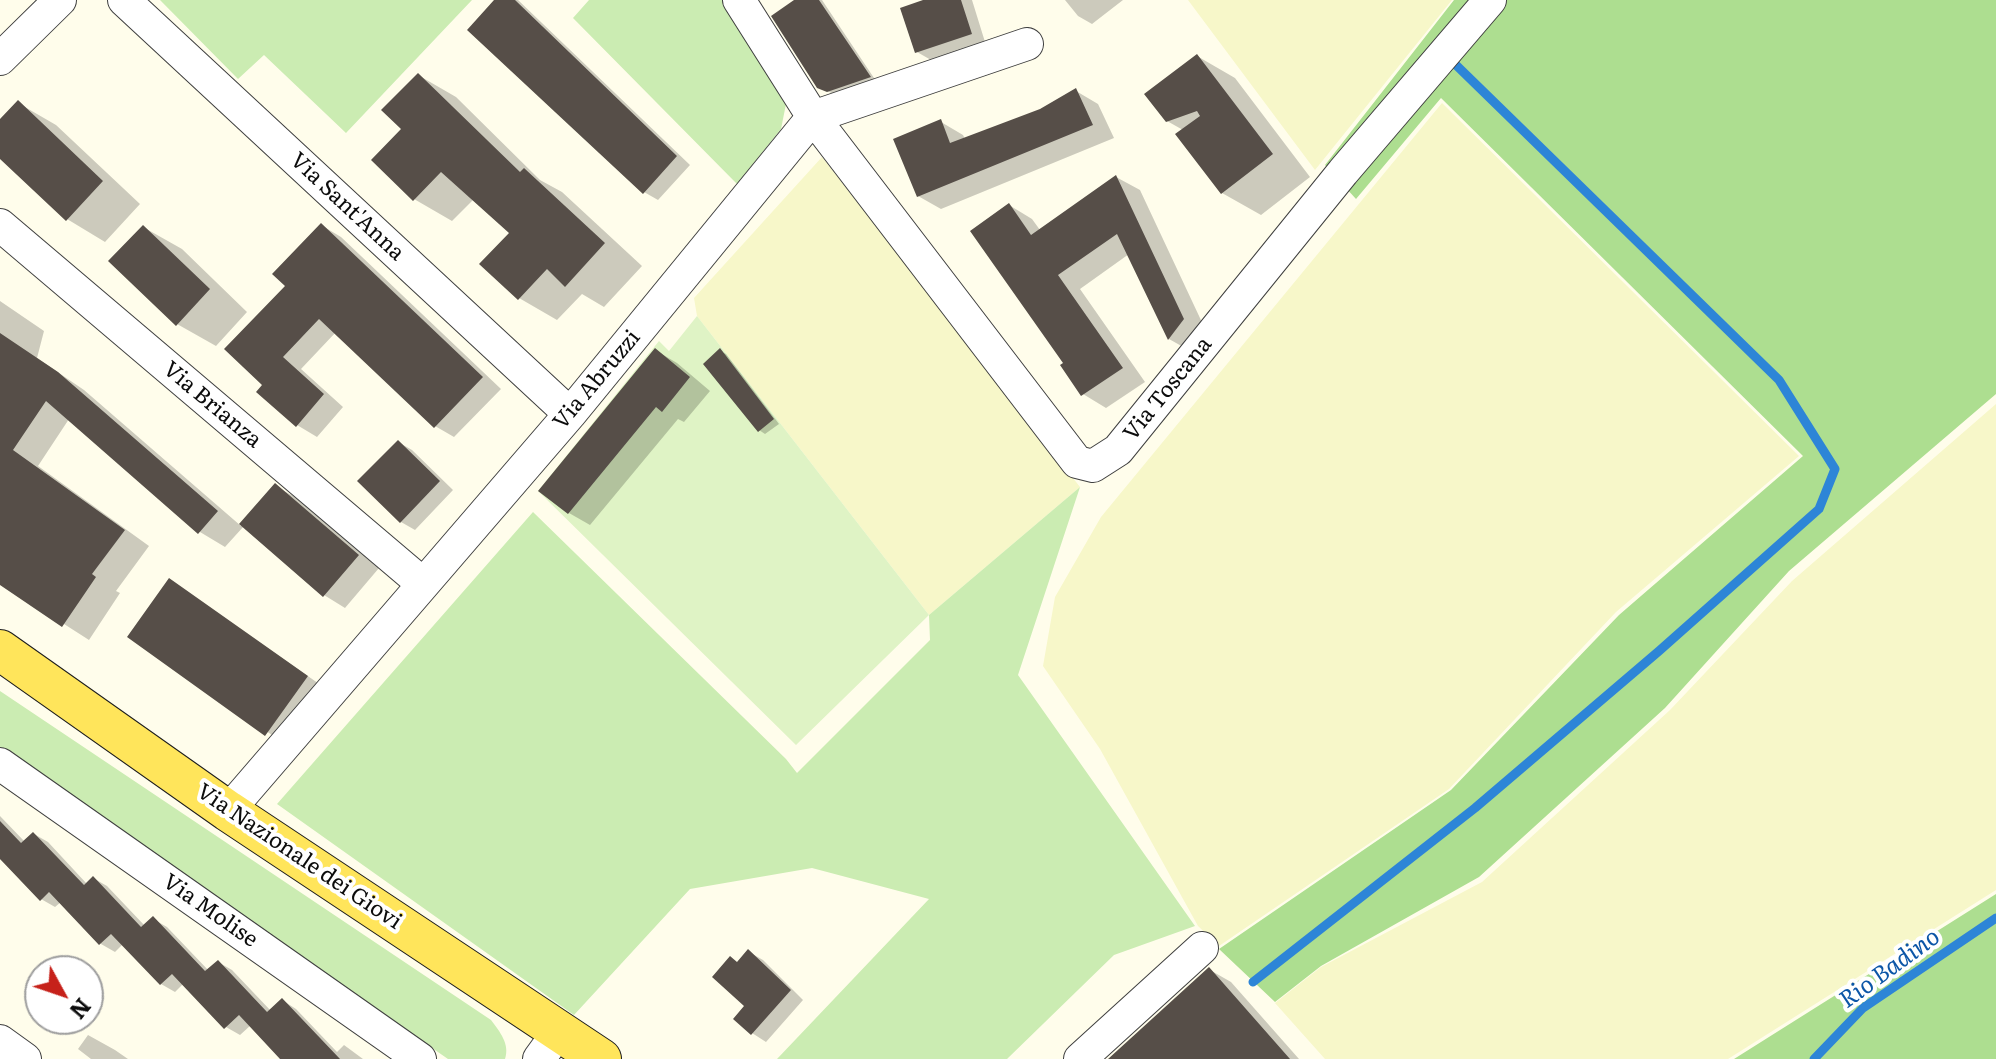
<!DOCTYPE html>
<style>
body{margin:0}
#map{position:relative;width:1996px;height:1059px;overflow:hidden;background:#fffdeb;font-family:Literata,serif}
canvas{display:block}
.north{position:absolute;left:24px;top:955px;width:80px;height:80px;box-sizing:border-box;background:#fff;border:2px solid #9e9e9e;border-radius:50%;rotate:130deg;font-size:22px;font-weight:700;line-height:32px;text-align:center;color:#0c0c0c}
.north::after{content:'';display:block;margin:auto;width:28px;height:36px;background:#c6211a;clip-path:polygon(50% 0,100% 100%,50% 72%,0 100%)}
</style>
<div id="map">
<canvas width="1996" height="1059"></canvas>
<div class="north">N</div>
</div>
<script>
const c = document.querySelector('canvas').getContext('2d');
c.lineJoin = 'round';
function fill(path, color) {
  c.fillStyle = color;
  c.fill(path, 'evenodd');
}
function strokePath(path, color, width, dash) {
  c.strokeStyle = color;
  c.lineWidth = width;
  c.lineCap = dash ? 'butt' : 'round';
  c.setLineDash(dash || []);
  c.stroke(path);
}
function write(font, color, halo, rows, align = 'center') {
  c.font = font + ' Literata,serif';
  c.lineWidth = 8;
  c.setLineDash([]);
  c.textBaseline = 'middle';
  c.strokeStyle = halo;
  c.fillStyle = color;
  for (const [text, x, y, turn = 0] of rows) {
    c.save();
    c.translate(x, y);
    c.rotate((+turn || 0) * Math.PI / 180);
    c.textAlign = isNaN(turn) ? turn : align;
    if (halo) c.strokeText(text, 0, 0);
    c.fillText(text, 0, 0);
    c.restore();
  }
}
fill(new Path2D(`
 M1188 0H1452L1315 170Z
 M1442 103 1799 456 1616 612 1449 789 1219 946 1198 926 1100 749 1043 666 1055 597 1101 517Z
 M822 157 1080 487 929 615 697 316 694 298Z
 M1996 404V890L1728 1059H1325L1275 1003 1321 967 1482 882 1670 710 1792 581Z`), '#f7f7c9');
fill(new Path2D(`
 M160 0H472L346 133 264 55 238 79Z
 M589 0H728L786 104 781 129 737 184 573 18Z
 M1080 487 1018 675 1195 926 1114 955 1007 1059H777L929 899 812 868 690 889 574 1015 277 804 533 512 786 759 797 773 930 640 929 615Z
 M0 691 491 1020C500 1032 510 1044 505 1059H448L0 749Z`), '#cbecb2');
fill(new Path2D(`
 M1454 0H1996V394L1789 571 1665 708 1479 877 1321 966 1275 1002 1219 949 1451 790 1619 615 1803 456 1441 98 1356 199 1325 165Z
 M1996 894V1059H1734Z`), '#adde90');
fill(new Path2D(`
 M697 316 929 615 796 745 538 491 659 341 669 351Z`), '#dff3c5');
fill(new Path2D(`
 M497 0H518L690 165 658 200 644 192Z
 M798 0H822L876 81 835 95 818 86Z
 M930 0H972L985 42 931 60 917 52Z
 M1065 0H1123L1092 24 1078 16Z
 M1197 56 1235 78 1310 177 1261 215 1222 193 1183 130 1167 121Z
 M418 75 456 97 540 180 562 192 642 266 604 307 582 294 557 320 519 298 511 233 474 199 452 221 414 199 404 129Z
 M1076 91 1098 104 1114 138 941 209 918 196 941 122 963 135 965 139 1040 111Z
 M18 103 56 125 140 204 105 242 67 219 0 156V122Z
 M1116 177 1140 190 1207 333 1192 352 1169 339 1129 254 1080 289 1145 382 1106 408 1083 394 1065 364 1009 205 1032 219 1040 230Z
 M321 225 341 237 501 389 454 437 435 426 336 332 301 369 343 407 317 437 297 425 265 385 288 286Z
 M143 227 182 249 247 312 216 346 177 324Z
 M0 301 44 331 37 358 84 390 241 526 275 486 297 498 379 568 345 608 324 595 244 526 225 547 200 532 69 419 38 466 149 546 116 591 120 593 89 640 0 583Z
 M655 350 677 363 710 391 684 422 678 419 590 525 569 513Z
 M720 351 726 354 779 424 765 434 759 430Z
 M398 442 412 450 453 490 415 530 401 522Z
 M169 580 328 690 288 746 129 637Z
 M0 816 25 842 34 834 48 842 87 884 93 878 107 886 145 926 153 919 167 927 209 971 218 962 232 970 271 1011 282 1000 296 1009 337 1052 344 1045 363 1059H283L251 1025 240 1035 226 1027 184 983 175 992 161 984 123 944 115 952 101 944 61 902 55 907 41 899 2 858 0 860Z
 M749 952 763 960 803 1000 766 1042 752 1033 738 963Z
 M1210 970 1231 982 1299 1059H1110Z
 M88 1035 115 1050 128 1059H91L78 1049Z`), '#0003');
strokePath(new Path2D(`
 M1253 982 1475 808 1659 651 1819 509 1835 469 1779 380 1455 64
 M1814 1059 1863 1008 1996 918`), '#2d85d7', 9);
fill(new Path2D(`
 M494 0H515L677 156 643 194 467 30Z
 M794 0H819L871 77 827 92 817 88 771 16Z
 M923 0H961L972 34 915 53 900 8Z
 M1197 54 1273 154 1221 194 1175 134 1200 116 1197 111 1166 122 1144 94Z
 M418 73 520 172 524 168 605 243 565 287 547 269 518 300 479 264 509 233 441 172 413 201 371 160 401 129 381 110Z
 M1076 88 1093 125 917 197 893 139 941 119 950 143 1040 109Z
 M18 100 103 181 66 221 0 159V119Z
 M1116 175 1184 319 1168 340 1117 234 1058 275 1123 368 1081 396 1060 365 1063 363 970 231 1009 203 1031 235Z
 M321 223 483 377 434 428 319 319 283 357 324 394 296 427 256 392 262 385 224 349 285 286 272 274Z
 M143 225 210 289 176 326 108 261Z
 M0 333 58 372 218 511 198 534 46 401 13 450 125 530 92 574 96 577 62 627 0 585Z
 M655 348 690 377 662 412 656 407 568 514 538 491Z
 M720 348 774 419 758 432 703 364Z
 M398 440 440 481 400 523 357 481Z
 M275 483 359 555 323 597 239 524Z
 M169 578 308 676 265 736 127 637Z
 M0 821 21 843 33 832 84 885 93 876 141 927 153 916 205 971 218 960 267 1012 282 998 340 1059H280L239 1015 224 1029 172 974 160 985 111 934 99 945 49 892 40 901 0 859Z
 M748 949 791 990 751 1035 733 1019 744 1006 712 977 730 956 737 962Z
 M1209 967 1290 1059H1108Z`), '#564e48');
const minor = new Path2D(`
 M124 0 570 414
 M739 0 813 117 1077 462 1093 466 1118 450 1343 172 1490 0
 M0 59 60 0
 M0 225 423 584
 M0 764 420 1059
 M228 811 570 414 813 117 1027 44
 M0 1041 25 1059
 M539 1059 560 1030
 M1080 1059 1202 948`);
const major = new Path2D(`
 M0 650 228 811 601 1059`);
strokePath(minor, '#3f3f3f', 34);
strokePath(major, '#1d1d1d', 42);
strokePath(minor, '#fff', 32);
strokePath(major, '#ffe55b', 40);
write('22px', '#0c0c0c', '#fff', [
 ["Via Sant'Anna",347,207,43],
 ["Via Abruzzi",597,380,-50],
 ["Via Toscana",1168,389,-51],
 ["Via Brianza",212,405,40],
 ["Via Nazionale dei Giovi",299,857,34],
 ["Via Molise",210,911,35]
]);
write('italic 24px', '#0c56a7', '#fff', [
 ["Rio Badino",1890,969,-36]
]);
</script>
